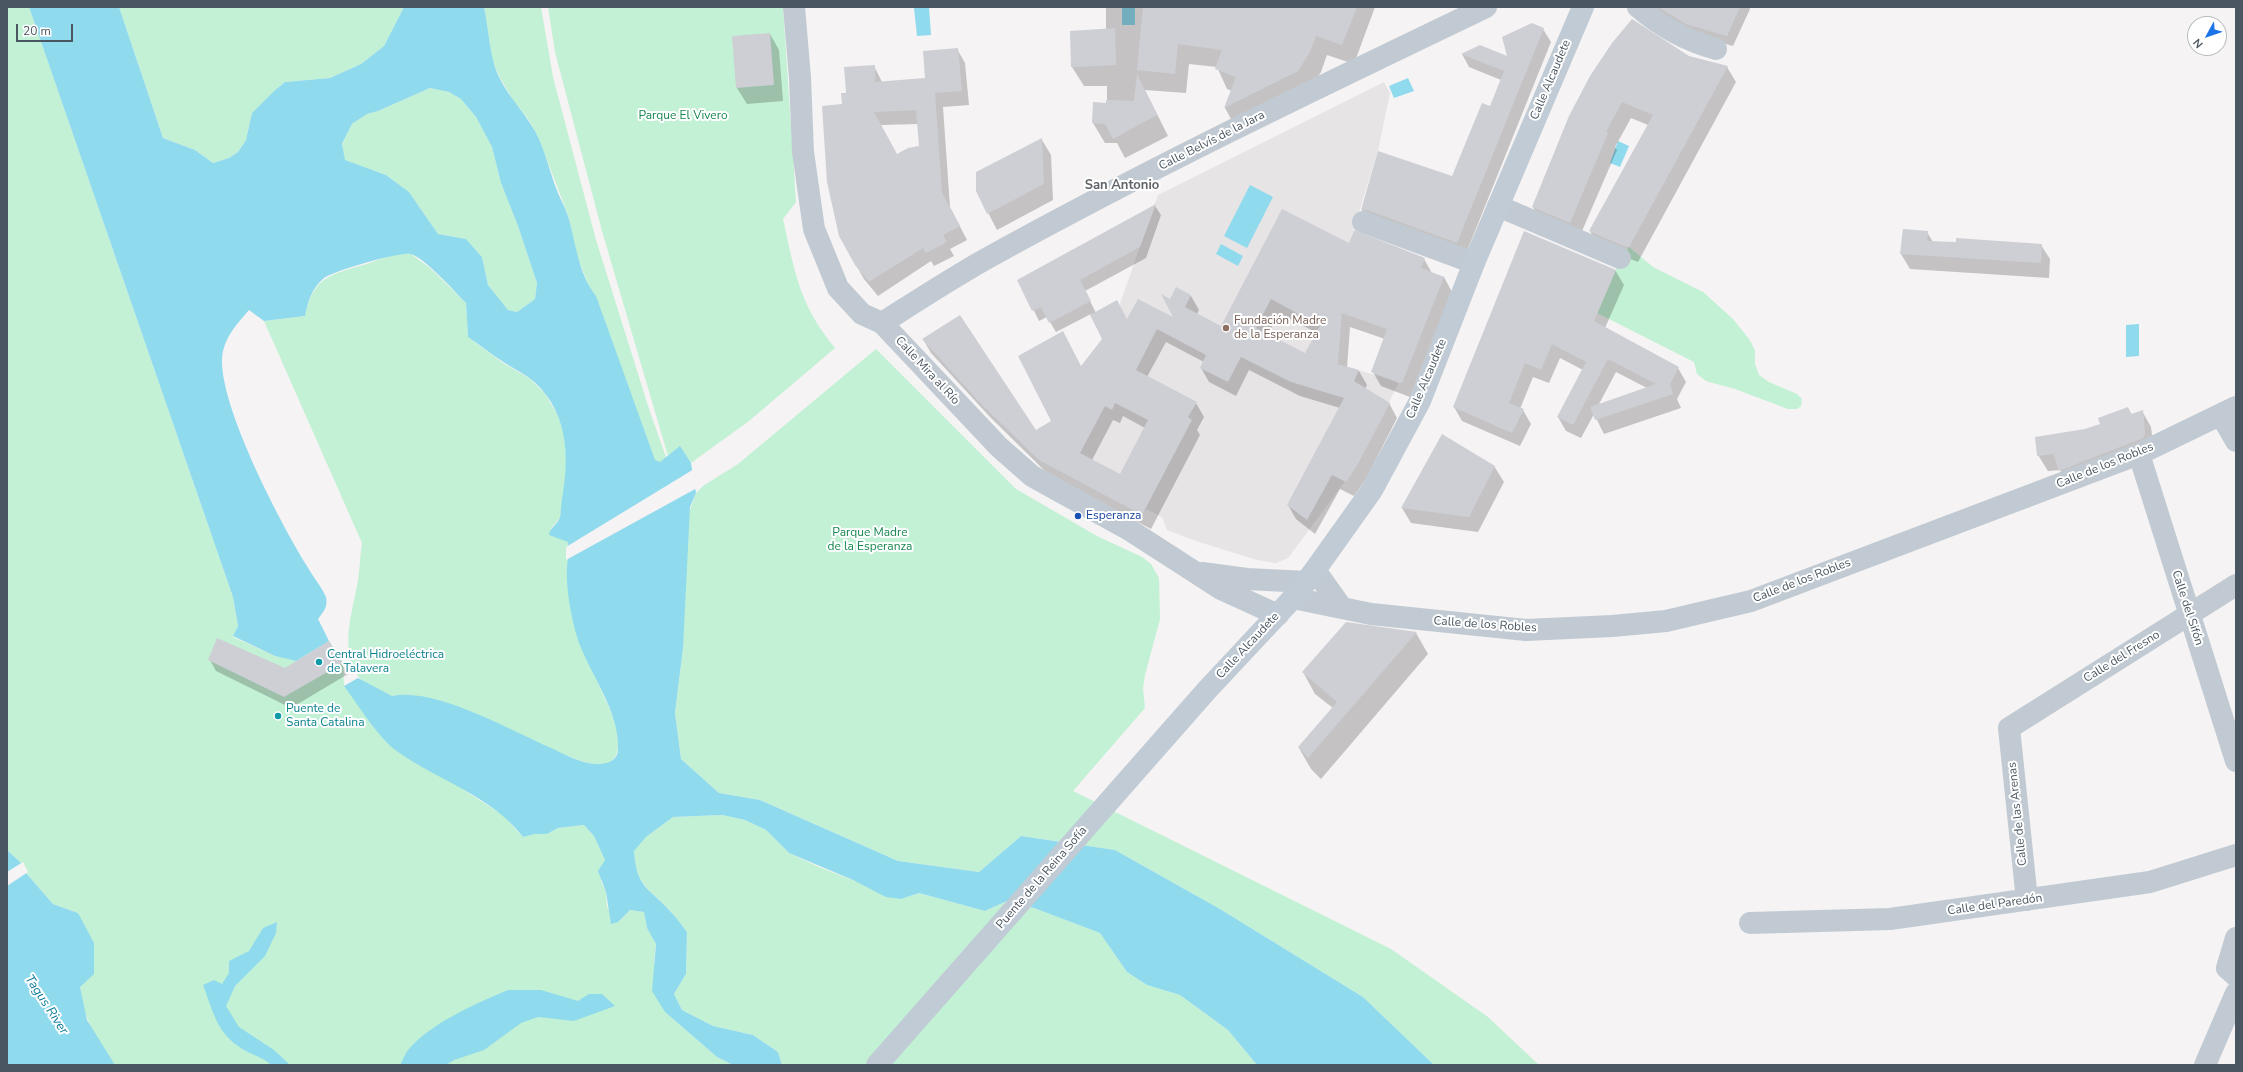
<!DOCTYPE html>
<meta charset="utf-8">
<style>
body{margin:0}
#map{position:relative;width:2243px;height:1072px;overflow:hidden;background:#f5f3f3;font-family:"Nunito Sans",sans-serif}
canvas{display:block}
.frame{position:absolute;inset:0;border:8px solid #4a5661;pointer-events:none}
.north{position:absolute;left:2187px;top:16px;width:40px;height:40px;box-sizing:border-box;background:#fff;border:1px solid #b7bbc0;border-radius:50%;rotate:230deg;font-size:11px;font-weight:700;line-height:16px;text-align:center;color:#4a5661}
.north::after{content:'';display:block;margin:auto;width:14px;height:18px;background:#1a73e8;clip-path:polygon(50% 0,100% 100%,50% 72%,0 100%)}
.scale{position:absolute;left:16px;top:24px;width:57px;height:18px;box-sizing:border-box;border:2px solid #4a5661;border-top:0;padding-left:5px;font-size:12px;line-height:14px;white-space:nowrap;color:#4a5661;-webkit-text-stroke:3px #fff;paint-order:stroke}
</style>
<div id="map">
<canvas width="2243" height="1072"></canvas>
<div class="frame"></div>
<div class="north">N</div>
<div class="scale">20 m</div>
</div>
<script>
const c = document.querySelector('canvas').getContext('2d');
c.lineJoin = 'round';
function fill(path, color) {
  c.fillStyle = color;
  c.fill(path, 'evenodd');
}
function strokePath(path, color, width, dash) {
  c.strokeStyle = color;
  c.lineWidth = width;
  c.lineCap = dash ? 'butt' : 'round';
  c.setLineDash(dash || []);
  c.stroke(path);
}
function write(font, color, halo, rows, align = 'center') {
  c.font = font + ' "Nunito Sans",sans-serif';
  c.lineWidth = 4;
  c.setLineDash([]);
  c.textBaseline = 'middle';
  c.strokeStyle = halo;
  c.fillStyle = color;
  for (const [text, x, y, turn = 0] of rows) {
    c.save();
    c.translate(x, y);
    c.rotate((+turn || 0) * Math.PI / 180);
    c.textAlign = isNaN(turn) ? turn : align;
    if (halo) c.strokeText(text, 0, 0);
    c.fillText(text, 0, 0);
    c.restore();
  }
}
fill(new Path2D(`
 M1384 82 1390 93 1378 151 1346 254 1338 364 1399 382 1358 464 1288 558 1276 563 1257 560 1199 542 1167 530 1162 517 1146 509 1142 515 1116 501 1045 452 1114 321 1158 195Z`), '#e6e4e5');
fill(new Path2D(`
 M7 7H29L233 597 238 626 233 637 275 656 296 661 329 641 343 663 344 686 464 790 503 815 523 837 535 834H547L558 828 584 825 594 836 605 860 601 881 606 892 607 907 618 922 630 910 644 912 647 928 656 943 654 963 665 1012 717 1057 733 1065H115C106 1051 94 1036 88 1020 76 993 79 943 78 913L53 904 26 873 21 863 7 850Z
 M119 7H404L384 46 361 64 330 78 285 82 274 91 252 113 246 140 238 152 229 158 213 163 195 150 163 138Z
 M484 7H541L553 77 596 240 650 412 666 457 690 510 696 493 703 486 738 464 876 349 1016 489 1097 536 1142 557 1151 564 1159 578 1160 619 1145 675 1143 688 1145 708 1073 791 1391 949 1488 1017 1539 1065H1434L1363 997 1220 909 1115 850 1021 836 979 872 898 861 760 800 719 793 681 759 675 713 683 648 681 586 589 286 577 256 568 215 539 139 529 120 513 100 499 76 492 59Z
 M548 7H783L796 202 783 219C795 273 799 304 835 348L749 421 691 463 680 447 668 456 602 231 555 52Z
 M430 88 449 92 461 99 476 117 492 147 501 183 518 226 537 283 535 299 517 312 508 310 488 285 482 257 466 239 438 234 409 192 386 175 344 160 342 145 352 124 367 114 378 111Z
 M1629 247 1653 267 1703 292 1733 319 1749 339 1755 350V364L1759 375 1769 382 1797 394 1802 399 1801 406 1797 409H1788L1735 389 1706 381 1697 374 1694 362 1597 313 1617 267Z
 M394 254H411L430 268 466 303 468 337 503 363 529 378 545 394 556 412 564 431 567 470 560 518 551 528V536L561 538 568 542 572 612 577 636 614 719C617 733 624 756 608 763 579 777 449 684 392 696 384 692 362 683 358 676 339 647 353 611 358 580 360 568 360 555 362 543L264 321 305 316C313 276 332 274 367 264 376 261 385 257 394 254Z
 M722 815 745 820 766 830 789 853 819 867 901 899 919 893 985 911 1007 901 1034 908 1100 933 1127 972 1147 985 1180 995 1228 1030 1257 1065H782L778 1052 753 1035 713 1026 682 1010 674 994 686 974 687 932C681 924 675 916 669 910 648 886 636 887 634 850L646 837 673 817Z`), '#c3f1d5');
fill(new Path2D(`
 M29 7H119L163 138 195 150 213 163 229 158 238 152 246 140 252 113 274 91 285 82 330 78 361 64 384 46 404 7H484C489 30 489 54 498 75 509 99 529 116 539 139 546 155 550 172 556 188 559 197 565 206 568 216 576 243 578 273 596 296L655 460 660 462 680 446 691 463 696 493 690 507 683 648 675 713 681 759 719 793 760 800 898 861 979 872 1021 836 1115 850 1220 909 1363 997 1434 1065H1257L1228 1030 1180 995 1147 985 1127 972 1100 933 1034 908 1007 901 985 911 919 893 901 899 886 897 853 880 789 853 766 830 745 820 722 815 673 817 646 837 634 851C637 888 647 886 669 910 675 916 681 924 687 932L686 974 674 994 682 1010 713 1026 753 1035 778 1052 782 1065H733L717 1057 665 1012 652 991 656 944 647 928 644 912 630 910 618 922 611 924 606 892 598 871 605 860 594 836 584 825 558 828 547 834H535L523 837C492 796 439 781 398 752 378 738 359 706 344 686L358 678 392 696C435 687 510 730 551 748 564 754 580 763 596 764 606 764 617 762 618 750 620 710 589 674 577 637 572 620 568 599 567 581 566 568 569 555 568 542L549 535C550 527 558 524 560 517 561 512 561 505 562 499 570 455 568 407 528 377 521 372 512 368 505 363 492 355 480 345 468 337L466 303C454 291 426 259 411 254 401 251 333 271 324 278 312 288 308 301 305 316L264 321 249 310C238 323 227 334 223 351 213 396 282 526 307 566 313 577 321 586 326 597 328 607 324 611 318 619L329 641 296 661 275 656 233 636 238 626 233 597ZM430 88 449 92 461 99 476 117 492 147 501 183 518 226 537 283 535 299 517 312 508 310 488 285 482 257 466 239 438 234 409 192 386 175 345 160 342 144 352 124 367 114 378 111Z
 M929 7 931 35 917 36 914 8Z
 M1122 7H1135V25H1122Z
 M1408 78 1414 91 1394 98 1389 86Z
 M1618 141 1629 146 1620 167 1610 163Z
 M1250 185 1273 197 1247 248 1224 236Z
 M1221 244 1243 256 1238 266 1216 254Z
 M2139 324V356L2126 357V325Z
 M7 850 21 863 26 873 53 904 78 913 94 943V974L80 987 87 1020 115 1065H7Z
 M277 922 276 933 265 956 235 986 226 1006 239 1027 274 1050 290 1065H271C264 1058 255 1056 246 1051 217 1035 214 1014 203 985L214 980 222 984 229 973V961L249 951 263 928Z
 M508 990H541L578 1001 589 994H602L615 1006 574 1021 538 1017 521 1023 484 1050 454 1060 446 1065H400C403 1060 405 1053 409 1049 431 1023 477 1003 508 990Z`), '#90daee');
fill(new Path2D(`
 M694 469 697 488 566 560V547Z
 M23 862 28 872 7 886V872Z`), '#f5f3f3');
fill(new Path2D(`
 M1375 7 1354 64 1327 55 1321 72 1309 91 1236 128 1225 108 1232 91 1227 89 1217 67 1189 64 1186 93 1145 90 1168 136 1125 158 1117 143H1105L1093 123 1107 104V86H1084L1072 67 1106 30V8Z
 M1654 7H1749L1750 9 1733 46 1693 35Z
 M1543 29 1551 42 1465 256 1369 223 1362 210 1453 177 1490 107 1501 80 1469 67 1462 54 1508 58Z
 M770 34 779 50 783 101 747 104 737 88Z
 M957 49 965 63 969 105 943 107 950 207 967 240 950 249 954 256 934 266 931 261 878 296 864 279 856 265 843 105 847 93 874 66 882 82 926 79ZM918 124 920 146 897 155 881 125Z
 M1688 57 1727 67 1736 82 1638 262 1599 247 1590 231 1648 125 1631 118 1615 147 1617 150 1579 238 1542 222 1533 207 1570 117Z
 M1042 140 1051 155 1053 200 997 230 977 191Z
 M1155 206 1161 215 1146 258 1085 291 1096 313 1127 320H1175L1170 300 1191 296 1199 310 1197 314 1221 327 1350 244 1424 259 1432 273 1444 277 1452 292 1410 397 1381 386 1373 372 1385 339 1350 327 1347 368 1359 371 1367 385 1365 389 1389 403 1397 418 1366 479 1354 496 1340 489 1315 534 1296 519 1288 505 1340 408 1300 396 1249 370 1236 396 1209 382 1201 368 1204 362 1166 342 1147 377 1196 403 1204 417 1197 430 1200 435 1151 529 1048 474 990 417 931 353 923 339 1036 431 1052 421 1081 367 1103 339 1091 314 1056 332 1047 317 1039 321 1019 280ZM1279 313 1317 333 1306 354 1268 335ZM1123 416 1145 428 1121 475 1092 460 1113 420 1120 423Z
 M1927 232 1933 242 2041 245 2050 259 2049 278 1910 269 1901 254Z
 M1615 270 1624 285 1605 328 1678 368 1686 382 1677 399 1681 408 1604 434 1594 414 1581 438 1566 431 1558 417 1583 370 1560 358 1549 383 1533 377 1520 409 1523 410 1531 424 1520 446 1462 421 1454 407ZM1616 372 1647 388 1598 406Z
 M2128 408 2132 415 2142 411 2151 427 2154 450 2069 486 2060 470 2048 471 2038 455 2085 430 2101 425Z
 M1494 466 1504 482 1478 532 1411 523 1402 508Z
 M1416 633 1428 654 1321 779 1311 769 1299 748 1333 708 1315 694 1303 672Z
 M328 642 348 674 291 708 216 671 210 660 285 669Z`), '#0003');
fill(new Path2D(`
 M1143 7H1357L1342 45 1316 36 1310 52 1298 71 1224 108 1236 77 1215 69 1222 50 1178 44 1175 74 1137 70Z
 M1658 7H1740L1727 36 1686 24Z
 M1632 19 1689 56 1728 66 1629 247H1626L1589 231 1653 115 1622 102 1606 132 1608 133 1570 223 1532 207 1569 116 1590 76 1612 43Z
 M1532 23 1544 28 1457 243 1367 210H1361L1378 151 1452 176 1482 103 1490 106 1504 71 1461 54 1480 45 1507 56 1502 37Z
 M1115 28 1116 65 1071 67 1070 31Z
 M770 33 774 85 736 88 732 36Z
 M958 48 962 91 935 93 942 193 960 226 943 235 947 242 926 253 923 248 869 282 855 265 839 236 827 182 822 106 842 104 841 93H846L844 67 875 65V82L925 78 923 51ZM916 110 919 146 908 148 897 154 874 112Z
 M1137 74 1157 115 1113 139 1105 124 1092 123 1093 102 1106 103V100L1134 101Z
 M1042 138 1044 184 987 214 976 191V172Z
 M1156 204 1140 247 1080 280 1091 301 1049 323 1041 307 1032 311 1017 280Z
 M1282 209 1349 243 1354 230 1425 258 1421 268 1444 277 1402 383H1399L1371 372 1387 329 1342 313 1338 364 1359 370 1354 381 1390 403 1358 464 1346 482 1332 475 1307 520 1287 505 1344 398 1291 382 1241 357 1228 382 1200 368 1206 355 1157 329 1136 370 1197 402 1188 417 1192 420 1142 515 1039 460 980 403 922 339 960 315 1036 430 1051 421 1018 356 1063 331 1081 366 1102 339 1090 315 1117 300 1127 319 1138 299 1173 317 1161 294 1170 299 1176 287 1191 295 1185 307 1221 326ZM1271 299 1320 326 1305 353 1256 328ZM1115 403 1148 420 1120 474 1080 453 1105 406 1112 410Z
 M1903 229 1928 231 1927 241 1956 242V238L2042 244 2041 263 1900 254Z
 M1524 231 1616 270 1594 321 1679 367 1670 384 1673 394 1595 420 1590 407 1656 384 1608 359 1573 425 1557 417 1586 362 1552 344 1541 370 1525 363 1509 403 1524 409 1512 433 1453 407Z
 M2128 407 2131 414 2143 410 2145 433 2143 438 2059 471 2053 454 2037 456 2035 437 2085 429 2100 424 2098 418Z
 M1442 434 1495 466 1469 517 1401 508Z
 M1346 622 1417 632 1308 758 1298 747 1337 702 1302 672Z
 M217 638 285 668 329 641 343 663 284 697 208 660Z`), '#cdcfd5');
strokePath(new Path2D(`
 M794 7 800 78 803 152 814 229 838 288 862 314 882 323 999 447 1032 476 1128 529 1221 589 1278 615
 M1638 7C1661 27 1687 41 1716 49
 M1498 206 1620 258
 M1363 222 1474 263
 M882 323C915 302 949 280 984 260 1148 169 1317 88 1486 7
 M2221 415 2236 441
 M2139 454 2236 761
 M1315 570 1342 608
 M1202 573 1247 579 1306 582
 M1293 598 1371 614 1526 630 1612 626 1666 621 1751 601 2139 454 2236 407
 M2027 900 2009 728 2236 585
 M1750 923 1890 919 2150 882 2236 855
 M2236 938 2227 968 2236 976
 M2205 1065 2236 993`), '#c1cad2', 22);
strokePath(new Path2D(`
 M877 1065 1207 690 1293 598 1315 570 1372 490 1420 401 1474 263 1583 7`), '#c1cbd6', 22);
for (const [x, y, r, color] of [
 [1226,328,4,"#8d6e63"],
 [1078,516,4,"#1a4fb4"],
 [319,662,4,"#0f9aa8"],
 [278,716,4,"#0f9aa8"]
]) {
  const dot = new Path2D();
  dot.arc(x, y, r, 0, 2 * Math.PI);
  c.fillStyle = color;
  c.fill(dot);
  strokePath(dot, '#fff', 1.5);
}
write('12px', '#4a5661', '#fff', [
 ["Calle Alcaudete",1551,80,-67],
 ["Calle Belvís de la Jara",1212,141,-27],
 ["Calle Mira al Río",927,371,47],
 ["Calle Alcaudete",1427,379,-67],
 ["Calle de los Robles",2105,466,-22],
 ["Calle de los Robles",1802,581,-21],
 ["Calle del Sifón",2187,608,72],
 ["Calle de los Robles",1485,625,4],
 ["Calle Alcaudete",1248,646,-47],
 ["Calle del Fresno",2122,657,-32],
 ["Calle de las Arenas",2018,814,-96],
 ["Puente de la Reina Sofía",1042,878,-49],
 ["Calle del Paredón",1995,905,-8]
]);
write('12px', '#17864f', '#fff', [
 ["Parque El Vivero",683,116],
 ["Parque Madre",870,533],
 ["de la Esperanza",870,547]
]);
write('12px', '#785e54', '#fff', [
 ["Fundación Madre",1234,321],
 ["de la Esperanza",1234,335]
], 'left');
write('12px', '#164399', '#fff', [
 ["Esperanza",1086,516]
], 'left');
write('12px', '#0d838f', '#fff', [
 ["Central Hidroeléctrica",327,655],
 ["de Talavera",327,669],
 ["Puente de",286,709],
 ["Santa Catalina",286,723]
], 'left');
write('bold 13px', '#5f6368', '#fff', [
 ["San Antonio",1122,186]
]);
write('italic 13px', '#0c7c9b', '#fff', [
 ["Tagus River",46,1005,57]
]);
</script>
